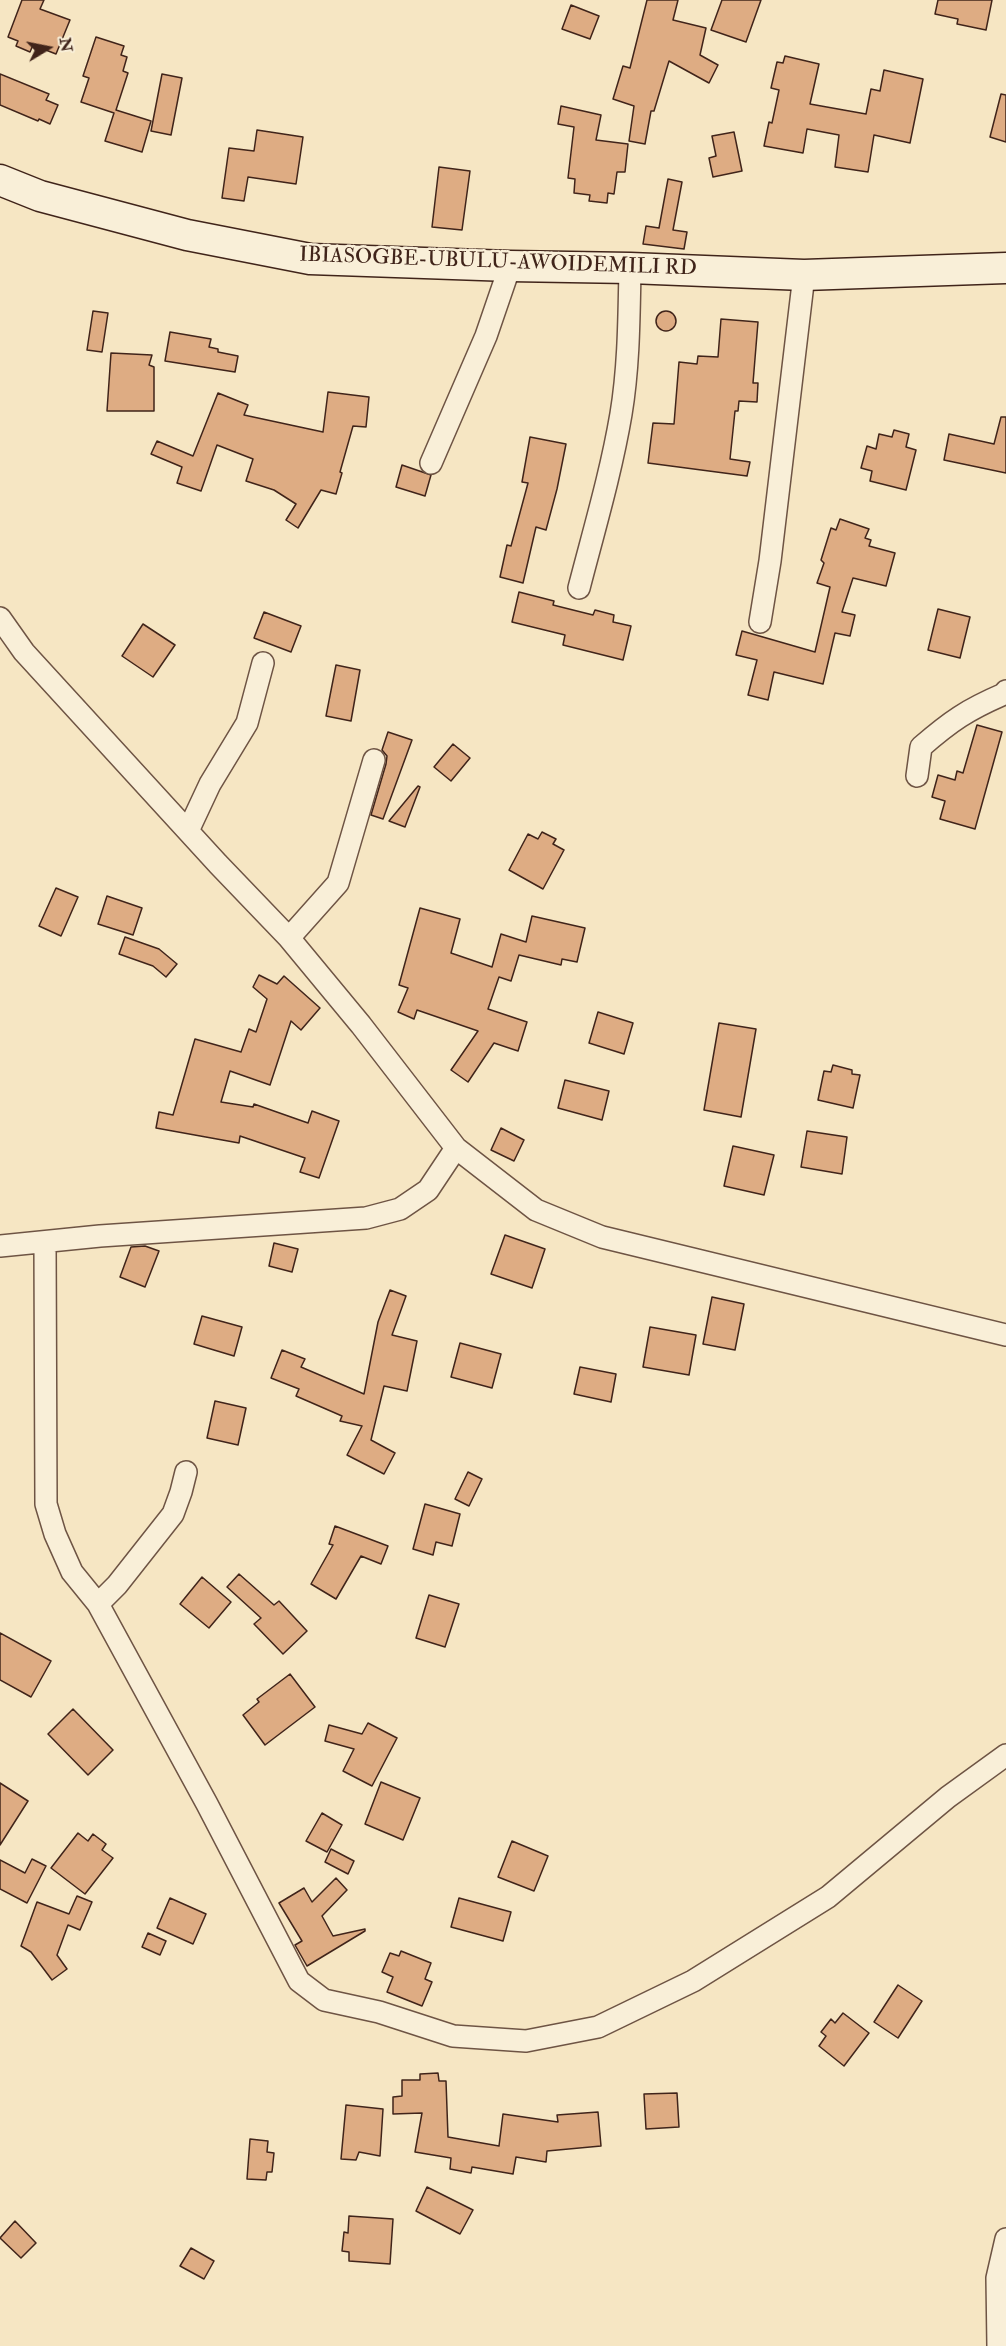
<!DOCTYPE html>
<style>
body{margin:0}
#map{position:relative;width:1006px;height:2346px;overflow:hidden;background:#f6e6c3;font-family:"IM FELL Double Pica",serif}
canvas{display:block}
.north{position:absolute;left:18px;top:18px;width:60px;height:60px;-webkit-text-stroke:4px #f9efd8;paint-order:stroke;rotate:80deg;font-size:16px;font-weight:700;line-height:24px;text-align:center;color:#40241a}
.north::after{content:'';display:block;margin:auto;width:21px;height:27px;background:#40241a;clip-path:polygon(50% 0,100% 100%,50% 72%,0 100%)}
</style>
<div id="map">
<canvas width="1006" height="2346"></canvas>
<div class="north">N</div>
</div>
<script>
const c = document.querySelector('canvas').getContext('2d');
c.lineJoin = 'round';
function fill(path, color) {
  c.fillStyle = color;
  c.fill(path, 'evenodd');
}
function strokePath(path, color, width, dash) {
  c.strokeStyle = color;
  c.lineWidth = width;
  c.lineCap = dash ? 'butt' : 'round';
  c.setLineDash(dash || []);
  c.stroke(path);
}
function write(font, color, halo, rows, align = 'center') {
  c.font = font + ' "IM FELL Double Pica",serif';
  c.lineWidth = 5;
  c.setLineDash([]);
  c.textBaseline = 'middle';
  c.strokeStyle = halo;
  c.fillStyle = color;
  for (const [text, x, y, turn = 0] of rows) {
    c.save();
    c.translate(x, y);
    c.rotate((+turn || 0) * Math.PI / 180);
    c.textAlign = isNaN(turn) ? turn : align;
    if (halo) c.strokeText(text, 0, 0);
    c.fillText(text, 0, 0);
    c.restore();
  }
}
const building = new Path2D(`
 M22 0H44L40 9 70 20 56 54 33 45 30 52 16 46 18 41 8 37Z
 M647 0H678L673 20 706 28 700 55 718 65 709 83 669 61 654 111H651L645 144 629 141 634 106 613 99 623 66 630 68Z
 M722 0H761L746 42 711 30Z
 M938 0H992L986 30 957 24 958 19 935 14Z
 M571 5 599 16 590 39 562 29Z
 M96 37 124 46 121 55 127 57 123 71 128 73 116 110 151 121 142 152 105 141 114 113 81 102 89 78 83 76Z
 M785 56 819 64 810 104 866 114 871 89 880 91 884 70 923 79 910 143 874 135 868 172 835 167 839 135 807 129 803 153 764 146 769 122 772 123 779 90 771 88 777 62 783 63Z
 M0 74 49 94 46 100 58 105 50 124 39 119 38 121 0 105Z
 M162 74 182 78 171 135 151 131Z
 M1001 94 1006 95V142L990 137Z
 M561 106 601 115 596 140 628 144 625 172H617L614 194 608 193 607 203 589 201 590 195 574 193 575 179 568 178 574 127 558 124Z
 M257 130 303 137 296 184 248 177 244 201 222 198 229 148 254 151Z
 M734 132 742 171 713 177 709 158 716 156 712 136Z
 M439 167 470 171 462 230 432 227Z
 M668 179 682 182 673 230 687 232 684 249 643 244 646 226 659 228Z
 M93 311 108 313 102 352 87 350Z
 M656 321a10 10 0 1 1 20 0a10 10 0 1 1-20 0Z
 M721 319 758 322 753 383H758L757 402 739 401 738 411H735L730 459 750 462 747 476 648 463 653 423 674 424 679 362 697 364 698 356 718 357Z
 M170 332 211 339 209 347 218 349V352L238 356 235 372 165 361Z
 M111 353 152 355 149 365 154 367V411H107Z
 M328 392 369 397 366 427 353 426 340 472 342 473 336 494 321 490 298 528 286 520 296 504 274 490 246 481 253 459 217 445 201 491 177 483 182 467 151 454 157 441 193 456 218 393 248 405 244 415 323 432Z
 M1001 417H1006V473L944 460 949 434 994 444Z
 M894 430 909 434 906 447 916 450 906 490 870 481 872 471 861 468 867 446 876 449 879 434 892 437Z
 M530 437 566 444 557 489 546 530 536 527 523 583 500 577 507 545 511 546 528 483 522 482Z
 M402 465 431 475 425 496 396 487Z
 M840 519 869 529 865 538 871 540 869 546 895 553 886 586 853 578 842 612 855 615 850 636 835 633 823 684 774 672 768 700 748 695 757 660 736 655 742 631 815 652 830 587 817 583 824 563 821 560 831 528 836 530Z
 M519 592 554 601 553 605 593 615 595 610 614 615 613 622 631 626 623 660 563 645 565 635 512 622Z
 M938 609 970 617 960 658 928 650Z
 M264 612 301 626 291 652 254 638Z
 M143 624 175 645 153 677 122 656Z
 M336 665 360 670 351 721 326 716Z
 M977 725 1002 732 975 829 940 819 945 801 932 797 938 775 955 780 957 771 963 773Z
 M388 732 412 740 383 819 371 815 386 764 387 756 382 750Z
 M453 744 470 758 451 781 434 767Z
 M418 786 420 787 405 827 389 821Z
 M542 832 556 839 553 844 564 850 543 889 509 870 528 834 538 839Z
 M56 888 78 897 61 936 39 926Z
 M107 896 142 908 133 935 98 924Z
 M420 908 460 919 451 953 492 967 501 934 526 942 532 916 585 928 577 962 562 959 561 965 519 955 511 981 499 977 488 1009 527 1022 518 1051 494 1043 468 1082 451 1070 478 1031 417 1010 414 1019 398 1012 408 988 399 985Z
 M125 937 159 949 177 964 166 977 153 966 119 954Z
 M259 975 277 984 284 976 320 1008 301 1030 291 1021 270 1085 230 1071 221 1102 253 1107 254 1104 308 1123 312 1111 339 1121 319 1178 300 1172 305 1158 240 1136 239 1143 156 1128 159 1112 173 1115 195 1039 241 1052 249 1029 256 1032 267 999 253 987Z
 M598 1012 633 1023 624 1054 589 1043Z
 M719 1023 756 1029 741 1117 704 1110Z
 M833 1065 852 1070V1074L860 1075 853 1108 818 1100 824 1071 831 1072Z
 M565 1080 609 1091 602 1120 558 1108Z
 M501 1128 524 1140 514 1161 491 1150Z
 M807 1131 847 1137 842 1174 801 1167Z
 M733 1146 774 1155 764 1195 724 1186Z
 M505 1235 545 1249 532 1288 491 1274Z
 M274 1243 298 1249 292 1272 269 1266Z
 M145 1246 159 1251 145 1287 120 1277 131 1247Z
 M390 1290 406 1296 392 1335 417 1341 407 1391 384 1386 371 1440 395 1453 384 1474 347 1455 362 1426 340 1421 342 1416 296 1396 299 1389 271 1378 282 1350 305 1359 301 1367 364 1394 378 1322Z
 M712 1297 744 1304 735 1350 703 1344Z
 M202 1316 242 1327 234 1356 194 1344Z
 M650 1327 696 1335 689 1375 643 1367Z
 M460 1343 501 1354 492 1388 451 1377Z
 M580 1367 616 1374 611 1402 574 1394Z
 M215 1401 246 1408 238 1445 207 1438Z
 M468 1472 482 1479 469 1506 455 1499Z
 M425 1504 460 1514 452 1546 436 1542 433 1555 413 1549Z
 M335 1526 388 1546 381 1564 361 1556 336 1599 311 1584 333 1545 329 1544Z
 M239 1574 274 1605 279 1601 307 1631 283 1654 254 1624 261 1618 227 1587Z
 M202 1577 231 1602 209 1628 180 1604Z
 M429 1595 459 1604 445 1647 416 1638Z
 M0 1633 51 1661 31 1697 0 1680Z
 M290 1674 315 1707 265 1745 243 1715 259 1702 257 1699Z
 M73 1709 113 1750 88 1775 48 1734Z
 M368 1723 397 1738 372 1786 343 1771 354 1749 325 1741 329 1725 362 1734Z
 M381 1782 420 1798 403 1840 365 1824Z
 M0 1783 28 1801 0 1845Z
 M322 1813 342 1825 327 1852 306 1841Z
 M78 1833 88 1841 93 1834 106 1844 102 1850 113 1858 85 1894 51 1868Z
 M512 1841 548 1856 534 1891 498 1877Z
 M331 1849 354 1861 348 1874 325 1862Z
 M32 1859 46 1866 27 1903 0 1889V1860L25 1873Z
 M336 1878 347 1890 322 1916 333 1936 365 1929V1931L307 1966 295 1945 302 1941 279 1903 304 1888 312 1902Z
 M77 1896 92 1902 80 1930 68 1925 57 1955 67 1969 52 1980 31 1952 21 1946 37 1902 69 1914Z
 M170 1898 206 1914 193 1944 157 1928Z
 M459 1898 511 1912 503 1941 451 1927Z
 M148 1933 166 1941 160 1955 142 1947Z
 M401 1951 431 1963 425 1979 432 1982 422 2006 387 1992 393 1977 382 1972 390 1953 399 1956Z
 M898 1985 922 2001 898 2038 874 2022Z
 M843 2013 869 2033 844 2066 819 2046 826 2036 821 2032 831 2019 835 2023Z
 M438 2073 439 2081H446L448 2137 499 2146 503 2114 558 2122 557 2115 598 2112 601 2146 547 2151 546 2162 516 2157 513 2174 472 2167 471 2173 450 2169 451 2158 415 2152 422 2113 393 2114V2097L402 2096V2080H420V2074Z
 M677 2093 679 2127 646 2129 644 2094Z
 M346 2105 383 2109 380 2156 359 2152 356 2160 341 2159Z
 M250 2139 268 2141 267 2152 274 2153 272 2172H267L266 2180 247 2179Z
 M427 2187 473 2210 460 2234 416 2211Z
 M349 2216 393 2219 390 2264 349 2261V2252L342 2251 344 2232 348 2233Z
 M15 2221 36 2243 21 2258 0 2238Z
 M191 2248 214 2261 204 2279 180 2266Z`);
fill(building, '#deac83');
strokePath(building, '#40241a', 1.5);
const street = new Path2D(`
 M431 463 486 336 510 266
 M579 588C594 530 611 473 621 414 629 366 629 316 630 268
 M0 618 24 652 218 864 289 938 361 1025 456 1148 536 1210 602 1237 1006 1335
 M760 622 770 561 804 275
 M917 776 921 747C951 721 967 710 1004 694L1006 691
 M188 831 210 784 247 723 263 663
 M289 938 338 883 374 760
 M45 1243 46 1504 55 1534 72 1572 98 1604 117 1585 173 1514 181 1492 186 1472
 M0 1246 100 1236 366 1218 400 1209 428 1190 456 1148
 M98 1604 207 1804 299 1981 324 2000 379 2012 453 2036 526 2041 598 2027 693 1981 828 1897 948 1797 1006 1755
 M998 2346 997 2278 1006 2239`);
const secondary = new Path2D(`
 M0 180 40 196 187 235 310 259 510 266 630 268 804 275 1006 268`);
strokePath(street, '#6e5444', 24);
strokePath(secondary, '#40241a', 33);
strokePath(street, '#f9efd8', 21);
strokePath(secondary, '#f9efd8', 30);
write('21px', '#40241a', '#f9efd8', [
 ["IBIASOGBE-UBULU-AWOIDEMILI RD",498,263,2]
]);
</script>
